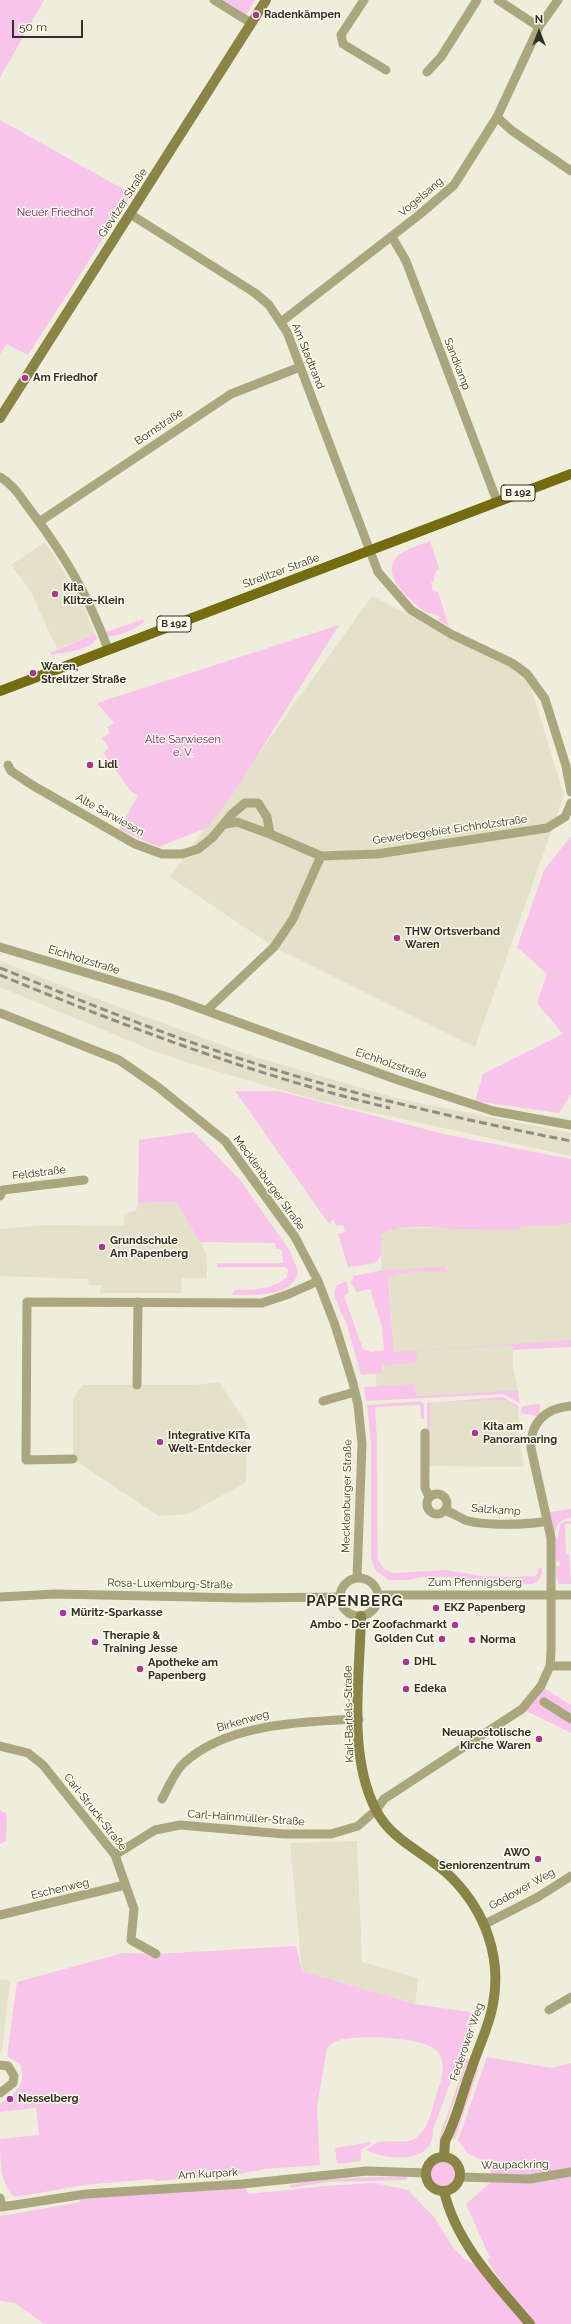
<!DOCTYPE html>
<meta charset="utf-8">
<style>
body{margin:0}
#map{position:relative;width:571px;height:2324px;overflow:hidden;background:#efeedd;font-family:Raleway,sans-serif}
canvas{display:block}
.north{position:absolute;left:519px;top:12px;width:40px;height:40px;-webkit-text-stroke:3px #fcfbea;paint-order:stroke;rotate:0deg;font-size:11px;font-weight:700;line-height:16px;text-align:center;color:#302f29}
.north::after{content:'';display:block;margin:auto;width:14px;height:18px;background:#302f29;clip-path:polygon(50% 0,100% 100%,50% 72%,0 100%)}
.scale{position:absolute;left:12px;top:20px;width:71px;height:18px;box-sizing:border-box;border:2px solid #302f29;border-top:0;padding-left:5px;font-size:12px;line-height:14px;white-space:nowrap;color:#302f29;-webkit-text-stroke:3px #fcfbea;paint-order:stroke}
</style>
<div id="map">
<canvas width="571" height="2324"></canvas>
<div class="north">N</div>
<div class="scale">50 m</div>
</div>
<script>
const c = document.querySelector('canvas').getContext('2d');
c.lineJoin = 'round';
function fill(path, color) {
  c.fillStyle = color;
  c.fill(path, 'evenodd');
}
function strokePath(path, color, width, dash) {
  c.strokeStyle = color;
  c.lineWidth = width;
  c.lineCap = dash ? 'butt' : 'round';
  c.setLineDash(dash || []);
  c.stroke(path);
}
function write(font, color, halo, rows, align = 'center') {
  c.font = font + ' Raleway,sans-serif';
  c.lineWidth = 3;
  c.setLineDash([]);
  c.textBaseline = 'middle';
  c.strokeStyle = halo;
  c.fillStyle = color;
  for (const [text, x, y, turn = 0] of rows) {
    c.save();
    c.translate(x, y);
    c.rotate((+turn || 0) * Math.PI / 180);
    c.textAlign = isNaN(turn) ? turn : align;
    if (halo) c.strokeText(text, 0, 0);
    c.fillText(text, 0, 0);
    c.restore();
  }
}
fill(new Path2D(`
 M45 542 79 595 95 634 57 649 30 590 11 565Z
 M372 596 527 675 564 795 475 1047 274 947 170 877Z
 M0 961 60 985 249 1055 399 1099 571 1133V1156L316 1100 192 1064 154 1051 0 987Z
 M176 1202 206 1252 207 1263V1278H182L181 1293H100L101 1285H89L88 1279 0 1276V1229L44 1225 124 1226V1213L136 1211 138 1203Z
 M571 1223V1345L513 1350V1367L518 1390 416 1396 377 1387 375 1374 382 1373V1365L394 1352 389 1285 382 1270 381 1256 380 1239 384 1231 389 1229 440 1227 450 1229 513 1230 535 1225 550 1226Z
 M219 1382 247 1424 246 1482 189 1514 159 1516 73 1459V1399L83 1385H195Z
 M503 1400 508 1401 518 1410 520 1446 524 1467 430 1466V1403Z
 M357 1841 362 1962 418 1978 415 2004 302 1971 290 1843Z
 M0 1977 1 1980 7 1979 10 1983 2 2052 0 2053Z`), '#e3e1c9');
fill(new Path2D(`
 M0 0H44L0 78Z
 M224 0H255L246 15Z
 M0 120 132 194 28 355 7 344 0 354Z
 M430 541 439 568 435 573 434 580 431 583 433 590 438 592 449 626 438 620 440 617 432 613 429 614C415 605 380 578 396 558 404 549 419 545 430 541Z
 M143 619 144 622C135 630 120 635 108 637L106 632Z
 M339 625 235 791 207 828 158 847 119 829 138 796 131 791 103 753 109 748 102 738 110 733 107 727 114 723 97 703Z
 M95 634 97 638C90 651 64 652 51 655L50 653Z
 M571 836V1094L559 1113 475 1101 483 1074 563 1034 537 1003 547 974 517 947 544 870Z
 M235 1091H278L448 1135 571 1159V1223L550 1226 535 1225 513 1230 450 1229C437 1226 389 1225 381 1235 380 1242 382 1248 381 1254 379 1267 357 1265 348 1267L338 1234 345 1232 343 1225 336 1226 333 1219 329 1224Z
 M194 1132 241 1181 290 1251 298 1271C294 1298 252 1295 232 1295L235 1290C255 1289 272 1290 287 1277L288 1269 285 1267H217V1263H283L282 1250 276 1249 275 1243 200 1242 176 1202 138 1203 139 1140Z
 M444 1267 448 1270 447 1273C437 1269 397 1272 388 1279L394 1352 571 1340V1347L513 1350 512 1345 417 1351 416 1363 382 1365V1373L361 1375 347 1325 334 1296 336 1286 346 1281 349 1292 344 1296 363 1349 371 1352 384 1350 382 1327 370 1289 357 1292 351 1282 354 1276 382 1270Z
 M415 1384 416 1396 518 1390 520 1403 503 1394 366 1401 364 1387Z
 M503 1397 519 1407 518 1410 508 1401 503 1400 430 1403V1466H428L427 1403Z
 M420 1401 424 1404V1419H421L420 1405 375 1407C379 1458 376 1509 378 1560L384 1569 393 1573 446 1570 483 1576 513 1577 535 1576 538 1573V1569L542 1567C542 1575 541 1581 533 1584H486L450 1577H421L408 1580H389L376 1571 371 1559V1442L367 1405Z
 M540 1404V1413L537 1416 521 1413 522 1406Z
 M571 1509V1518C559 1520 556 1524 555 1536L549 1512Z
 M565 1521H571V1524H565L566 1554H569L571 1584H559L556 1576V1566H560V1562L556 1561 555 1539 558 1538 560 1525Z
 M541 1686 571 1705V1733L522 1709Z
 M0 1810 7 1814 6 1841 0 1844Z
 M296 1946 302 1971 415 2004 477 2013 433 2129C433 2133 433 2140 430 2144 419 2164 382 2158 366 2150 370 2147 375 2143 379 2142 393 2139 405 2146 417 2137 429 2128 431 2112 435 2099 440 2084 448 2066 438 2052 428 2037 350 2033 334 2042 332 2043 329 2046 327 2048L317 2107 320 2165 265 2169 235 2175 157 2181 151 2179 85 2185 15 2197C0 2187 0 2158 0 2139L39 2135 36 2108 0 2112V2104C16 2091 27 2086 20 2064L7 2056 17 1982 123 1953 156 1954Z
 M487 2057 551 2068 571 2063V2324H535L511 2296 487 2260 490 2258 466 2204 491 2182 490 2165 467 2153 458 2140Z
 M467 2058 469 2059 442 2135 438 2141Z
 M476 2069 478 2070 455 2139 451 2138Z
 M369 2142H373L361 2150V2161L337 2164 335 2148Z
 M428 2173a14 14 0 1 1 28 0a14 14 0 1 1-28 0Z
 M370 2177H407V2180L326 2182 292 2188 289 2185 310 2181Z
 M375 2183 408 2190 435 2218 452 2246 463 2258 478 2267 524 2324H44L15 2303 0 2301V2216L81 2202 77 2195 242 2184 249 2194 325 2186Z`), '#f9c4ea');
strokePath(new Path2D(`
 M214 0 251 23
 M364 0 341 35 343 44 386 70
 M498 0 539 27
 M427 72 441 57 477 0
 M497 117 511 130 571 171
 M130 214 255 293 269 305 287 332 378 572 411 610 451 634 512 663 527 674 545 699 566 766 571 792
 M392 237 406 261 497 501
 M281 322 419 215 454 185 497 117 539 27 558 0
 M0 477C14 485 21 498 31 511 65 556 88 595 108 649
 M39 522 231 394 300 367
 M8 765 11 771 32 785 135 844 162 854H182L198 849 212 838 232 814 245 803H258L267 817 270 834 321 856 377 854 547 828 565 817 571 803
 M226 824 237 822 270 834
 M0 947 171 998 398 1080 493 1111 571 1125
 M207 1010 274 947 293 919 321 856
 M0 1013 119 1060 158 1087 225 1141 295 1237 318 1281 335 1325 353 1383 358 1405 362 1444 357 1578
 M0 1196 3 1190 84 1180
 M137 1385 138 1302
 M323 1401 355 1392
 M425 1433V1488L429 1497
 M73 1459 26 1460 27 1302 262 1303 289 1294 318 1281
 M427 1504a10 10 0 1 1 20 0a10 10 0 1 1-20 0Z
 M445 1510C452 1513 459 1517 465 1520 483 1526 529 1525 547 1521
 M340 1597a19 19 0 1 1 38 0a19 19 0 1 1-38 0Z
 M378 1595H571
 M0 1597 55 1594 242 1598 340 1597
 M550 1666H571
 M544 1702 571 1719
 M0 1746 28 1753 43 1765 115 1855 134 1909 131 1940 156 1954
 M162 1799C168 1788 175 1771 184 1763 227 1723 303 1722 359 1719
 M115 1855 155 1830 180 1825 284 1834H331L358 1826 376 1810 384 1799 522 1709 541 1686 550 1666 551 1651V1538L531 1448C530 1422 546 1408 571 1406
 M0 1915 125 1885
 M485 1924 538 1897 571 1876
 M549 2010 571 1997
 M0 2065 8 2066 14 2076 13 2083 0 2093
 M460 2177 530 2179 571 2172
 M0 2198 2 2207 86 2194 242 2184 367 2171 426 2173`), '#aaa77f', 9);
strokePath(new Path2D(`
 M0 418 266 0
 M361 1616C360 1677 347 1754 376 1810 392 1842 427 1853 451 1877 485 1911 502 1957 493 2004 489 2027 478 2048 471 2070 462 2093 457 2119 445 2141L444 2157
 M426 2174a17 17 0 1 1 34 0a17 17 0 1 1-34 0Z
 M444 2191C456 2243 496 2284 530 2324`), '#8a8546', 10);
strokePath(new Path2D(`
 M0 691 571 474`), '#746c0f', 10);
strokePath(new Path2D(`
 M0 968C75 998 149 1029 226 1054 339 1092 454 1118 571 1141
 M0 975C127 1027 256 1076 390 1108`), '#8e8d81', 3, [8, 4]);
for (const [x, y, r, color] of [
 [256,15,4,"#a93691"],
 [25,378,4,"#a93691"],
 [55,594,4,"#a93691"],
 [33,673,4,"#a93691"],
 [90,765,4,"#a93691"],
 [397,938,4,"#a93691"],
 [102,1247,4,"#a93691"],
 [475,1433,4,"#a93691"],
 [160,1442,4,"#a93691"],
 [436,1608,4,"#a93691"],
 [63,1613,4,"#a93691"],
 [455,1625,4,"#a93691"],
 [442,1639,4,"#a93691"],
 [472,1640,4,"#a93691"],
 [95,1642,4,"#a93691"],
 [406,1662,4,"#a93691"],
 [140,1669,4,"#a93691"],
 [406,1689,4,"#a93691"],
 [539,1739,4,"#a93691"],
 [538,1859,4,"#a93691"],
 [10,2099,4,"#a93691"]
]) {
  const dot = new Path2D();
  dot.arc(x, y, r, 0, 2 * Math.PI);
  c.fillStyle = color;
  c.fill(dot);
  strokePath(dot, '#fcfbea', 1.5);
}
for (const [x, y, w] of [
 [518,493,34],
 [174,624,34]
]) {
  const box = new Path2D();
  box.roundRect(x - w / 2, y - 8, w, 16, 3);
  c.fillStyle = '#fcfbea';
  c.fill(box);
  strokePath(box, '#302f29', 1);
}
write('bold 10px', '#302f29', null, [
 ["B 192",518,493],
 ["B 192",174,624]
]);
write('bold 11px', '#302f29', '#fcfbea', [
 ["Radenkämpen",264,15],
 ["Am Friedhof",33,378],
 ["Kita",63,588],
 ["Klitze-Klein",63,601],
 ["Waren,",41,667],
 ["Strelitzer Straße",41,680],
 ["Lidl",98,765],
 ["THW Ortsverband",405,932],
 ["Waren",405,945],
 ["Grundschule",110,1241],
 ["Am Papenberg",110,1254],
 ["Kita am",483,1427],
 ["Panoramaring",483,1440],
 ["Integrative KiTa",168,1436],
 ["Welt-Entdecker",168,1449],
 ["EKZ Papenberg",444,1608],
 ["Müritz-Sparkasse",71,1613],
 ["Ambo - Der Zoofachmarkt",447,1625,"right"],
 ["Therapie &",103,1636],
 ["Training Jesse",103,1649],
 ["Golden Cut",434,1639,"right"],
 ["Norma",480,1640],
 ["DHL",414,1662],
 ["Apotheke am",148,1663],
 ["Papenberg",148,1676],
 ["Edeka",414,1689],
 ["Neuapostolische",531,1733,"right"],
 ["Kirche Waren",531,1746,"right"],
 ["AWO",530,1853,"right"],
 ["Seniorenzentrum",530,1866,"right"],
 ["Nesselberg",18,2099]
], 'left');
write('11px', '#302f29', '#fcfbea', [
 ["Vogelsang",421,197,-40],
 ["Gievitzer Straße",123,203,-57],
 ["Am Stadtrand",308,356,68],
 ["Sandkamp",457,364,69],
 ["Bornstraße",159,427,-34],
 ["Strelitzer Straße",281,571,-20],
 ["Alte Sarwiesen",110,815,29],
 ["Gewerbegebiet Eichholzstraße",450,830,-8],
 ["Eichholzstraße",84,960,17],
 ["Eichholzstraße",391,1064,19],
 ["Feldstraße",39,1173,-7],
 ["Mecklenburger Straße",269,1183,54],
 ["Mecklenburger Straße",347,1496,-89],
 ["Salzkamp",496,1510,4],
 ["Zum Pfennigsberg",475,1583],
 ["Rosa-Luxemburg-Straße",170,1584,1],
 ["Karl-Bartels-Straße",349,1714,-91],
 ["Birkenweg",243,1721,-16],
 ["Carl-Struck-Straße",95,1812,52],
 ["Carl-Hainmüller-Straße",246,1818,4],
 ["Eschenweg",60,1889,-13],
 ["Godower Weg",522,1889,-29],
 ["Federower Weg",467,2042,-71],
 ["Waupackring",515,2165,-1],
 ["Am Kurpark",208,2174,-3]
]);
write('11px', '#751563', '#fcfbea', [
 ["Neuer Friedhof",55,213],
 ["Alte Sarwiesen",183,740],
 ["e. V.",183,753]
]);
c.letterSpacing = '1px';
write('bold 15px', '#302f29', '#fcfbea', [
 ["PAPENBERG",355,1601]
]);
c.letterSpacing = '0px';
</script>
